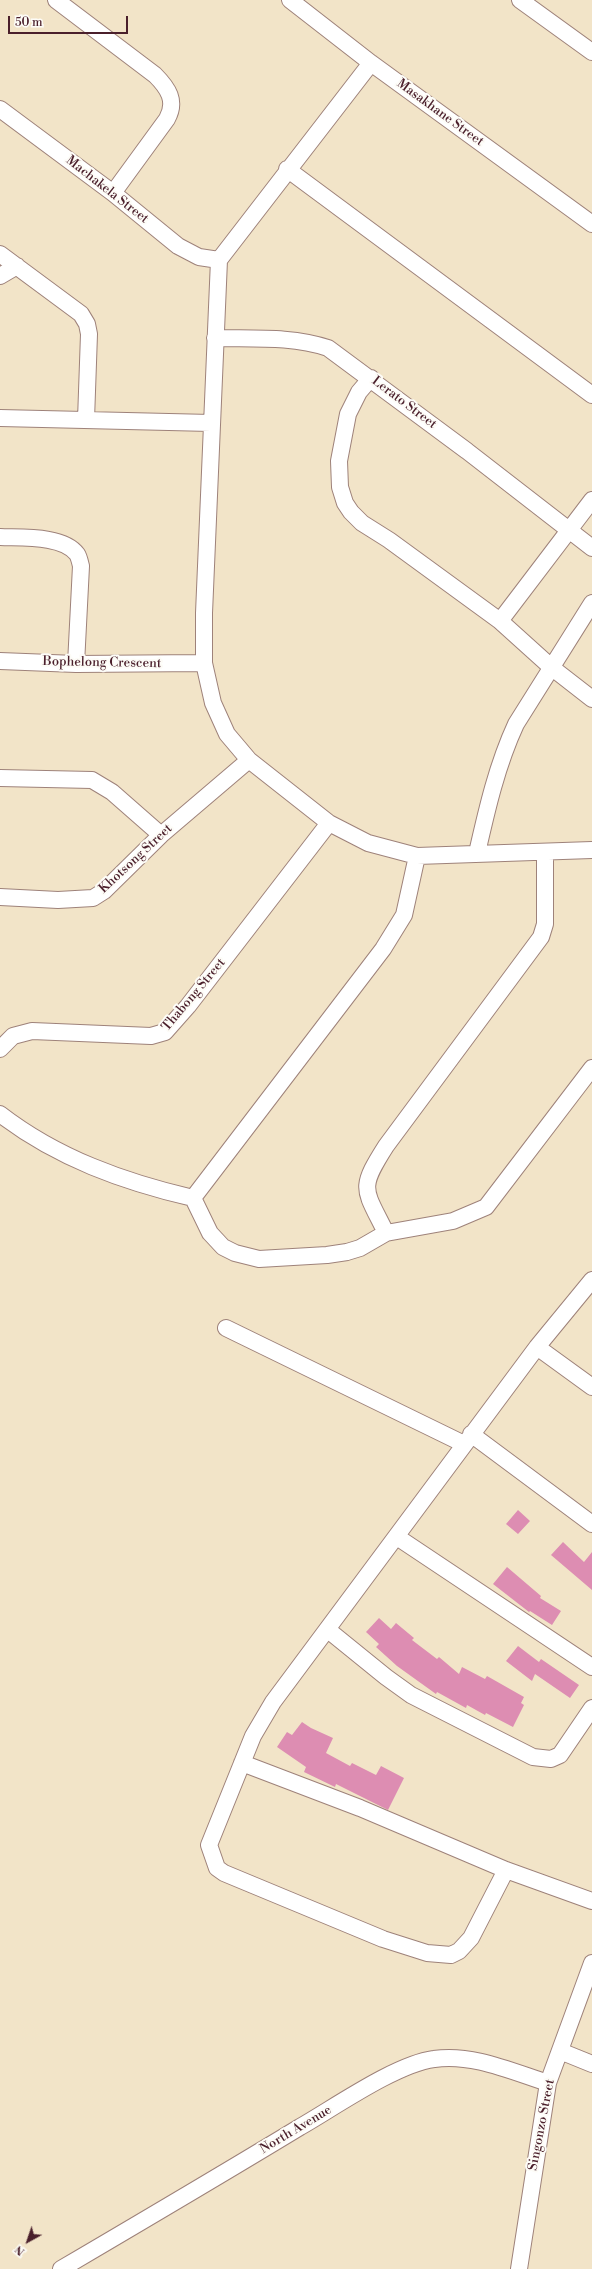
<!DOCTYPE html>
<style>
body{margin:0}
#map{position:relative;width:592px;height:2269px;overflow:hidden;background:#f2e4c8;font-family:"Libre Bodoni",serif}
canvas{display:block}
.north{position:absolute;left:8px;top:2221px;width:40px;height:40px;-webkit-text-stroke:3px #fdfcf7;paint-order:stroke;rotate:220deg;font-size:11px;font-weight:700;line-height:16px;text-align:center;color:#4a1f2b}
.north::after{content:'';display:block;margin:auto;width:14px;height:18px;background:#4a1f2b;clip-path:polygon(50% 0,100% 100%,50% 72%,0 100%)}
.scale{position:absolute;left:8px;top:16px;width:120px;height:18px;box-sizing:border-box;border:2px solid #4a1f2b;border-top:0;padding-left:5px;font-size:12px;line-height:14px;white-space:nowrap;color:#4a1f2b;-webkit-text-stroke:3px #fdfcf7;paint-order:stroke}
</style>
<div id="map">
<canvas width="592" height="2269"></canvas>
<div class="north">N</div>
<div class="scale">50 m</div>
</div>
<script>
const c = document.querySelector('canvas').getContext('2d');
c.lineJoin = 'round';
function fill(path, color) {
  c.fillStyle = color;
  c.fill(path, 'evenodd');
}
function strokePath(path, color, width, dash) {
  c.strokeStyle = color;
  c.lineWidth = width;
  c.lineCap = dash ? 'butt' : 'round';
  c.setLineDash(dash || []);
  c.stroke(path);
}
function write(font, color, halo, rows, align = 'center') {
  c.font = font + ' "Libre Bodoni",serif';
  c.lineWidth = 4;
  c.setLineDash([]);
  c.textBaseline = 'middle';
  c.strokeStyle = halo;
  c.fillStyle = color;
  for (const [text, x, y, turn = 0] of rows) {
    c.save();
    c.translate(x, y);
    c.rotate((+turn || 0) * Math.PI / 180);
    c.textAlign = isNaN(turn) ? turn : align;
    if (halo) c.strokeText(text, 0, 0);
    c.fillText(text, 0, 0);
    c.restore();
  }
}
fill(new Path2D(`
 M518 1510 530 1521 518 1534 506 1524Z
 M563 1542 584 1562 592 1552V1590L551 1555Z
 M507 1567 541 1596 540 1598 561 1611 552 1625 530 1611 529 1612 493 1584Z
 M379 1618 391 1629 396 1623 414 1638 412 1640 437 1659 439 1657 459 1674 462 1667 485 1679 487 1676 524 1697 521 1703 524 1705 513 1727 486 1713 485 1715 467 1705 466 1708 437 1692 436 1694 397 1666 376 1647 379 1644 366 1632Z
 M518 1646 539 1662 541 1659 579 1685 570 1698 535 1674 532 1681 506 1661Z
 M302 1722 311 1728 333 1738 326 1753 350 1766 352 1763 376 1775 381 1766 404 1778 388 1810 336 1784 335 1787 304 1772 306 1767 277 1747 287 1732 292 1735Z`), '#dd8db2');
const minor = new Path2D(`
 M56 0 155 75C168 88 177 101 167 119L113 193
 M290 0 371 63 592 224
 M520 0 592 52
 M371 63 219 260 204 613V663L213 703 227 734 249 760 329 823 368 843 417 856 592 850
 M0 109 113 193 178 246 199 257 219 260
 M287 169 592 395
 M0 254 81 314 87 324 89 334 86 420
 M0 276 17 266
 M215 338C253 339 292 336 328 348L467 451 592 548
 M371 378 359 392 348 414 339 461 340 487 345 503 351 512 362 523 389 540 500 621 551 667 592 699
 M0 418 211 423
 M0 537C21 538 63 535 77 554 79 557 80 562 81 566L76 664
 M500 621 592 500
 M0 661 76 664 204 663
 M0 778 92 780 112 792 161 835
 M477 853C487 809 497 765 516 724L592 603
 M0 897 58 900 93 898 104 891 161 835 249 760
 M0 1049 13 1036 32 1031 151 1036 165 1032 188 1006 329 823
 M0 1114C57 1158 124 1182 193 1198
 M193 1198 210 1233 223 1247 235 1253 259 1259 327 1255 347 1252 360 1248 386 1233 453 1221 486 1207 592 1068
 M193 1198 383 949 404 915 417 856
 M386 1233C364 1188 358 1190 386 1146L541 937 545 924V852
 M226 1328 464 1444
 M537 1347 592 1387
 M471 1434 592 1524
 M397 1537 592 1667
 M328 1630 386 1677 411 1695 533 1757 551 1759 560 1755 592 1708
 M242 1763 360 1808 506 1870 592 1901
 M506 1870 471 1938 459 1951 451 1955 427 1953 383 1939 224 1873 217 1868 209 1845 253 1736 273 1702 537 1347 592 1280
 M560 2051 592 2064
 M61 2269C141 2222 221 2175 300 2127 335 2107 396 2064 434 2059 472 2053 513 2072 548 2083
 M519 2269 548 2083 592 1963`);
strokePath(minor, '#9e827a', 18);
strokePath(minor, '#fff', 16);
write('13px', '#4a1f2b', '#fdfcf7', [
 ["Masakhane Street",440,113,36],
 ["Machakela Street",107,190,38],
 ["Lerato Street",404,403,37],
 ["Bophelong Crescent",102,663,1],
 ["Khotsong Street",136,859,-43],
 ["Thabong Street",194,995,-50],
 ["Singonzo Street",542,2125,-79],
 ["North Avenue",296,2130,-31]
]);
</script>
